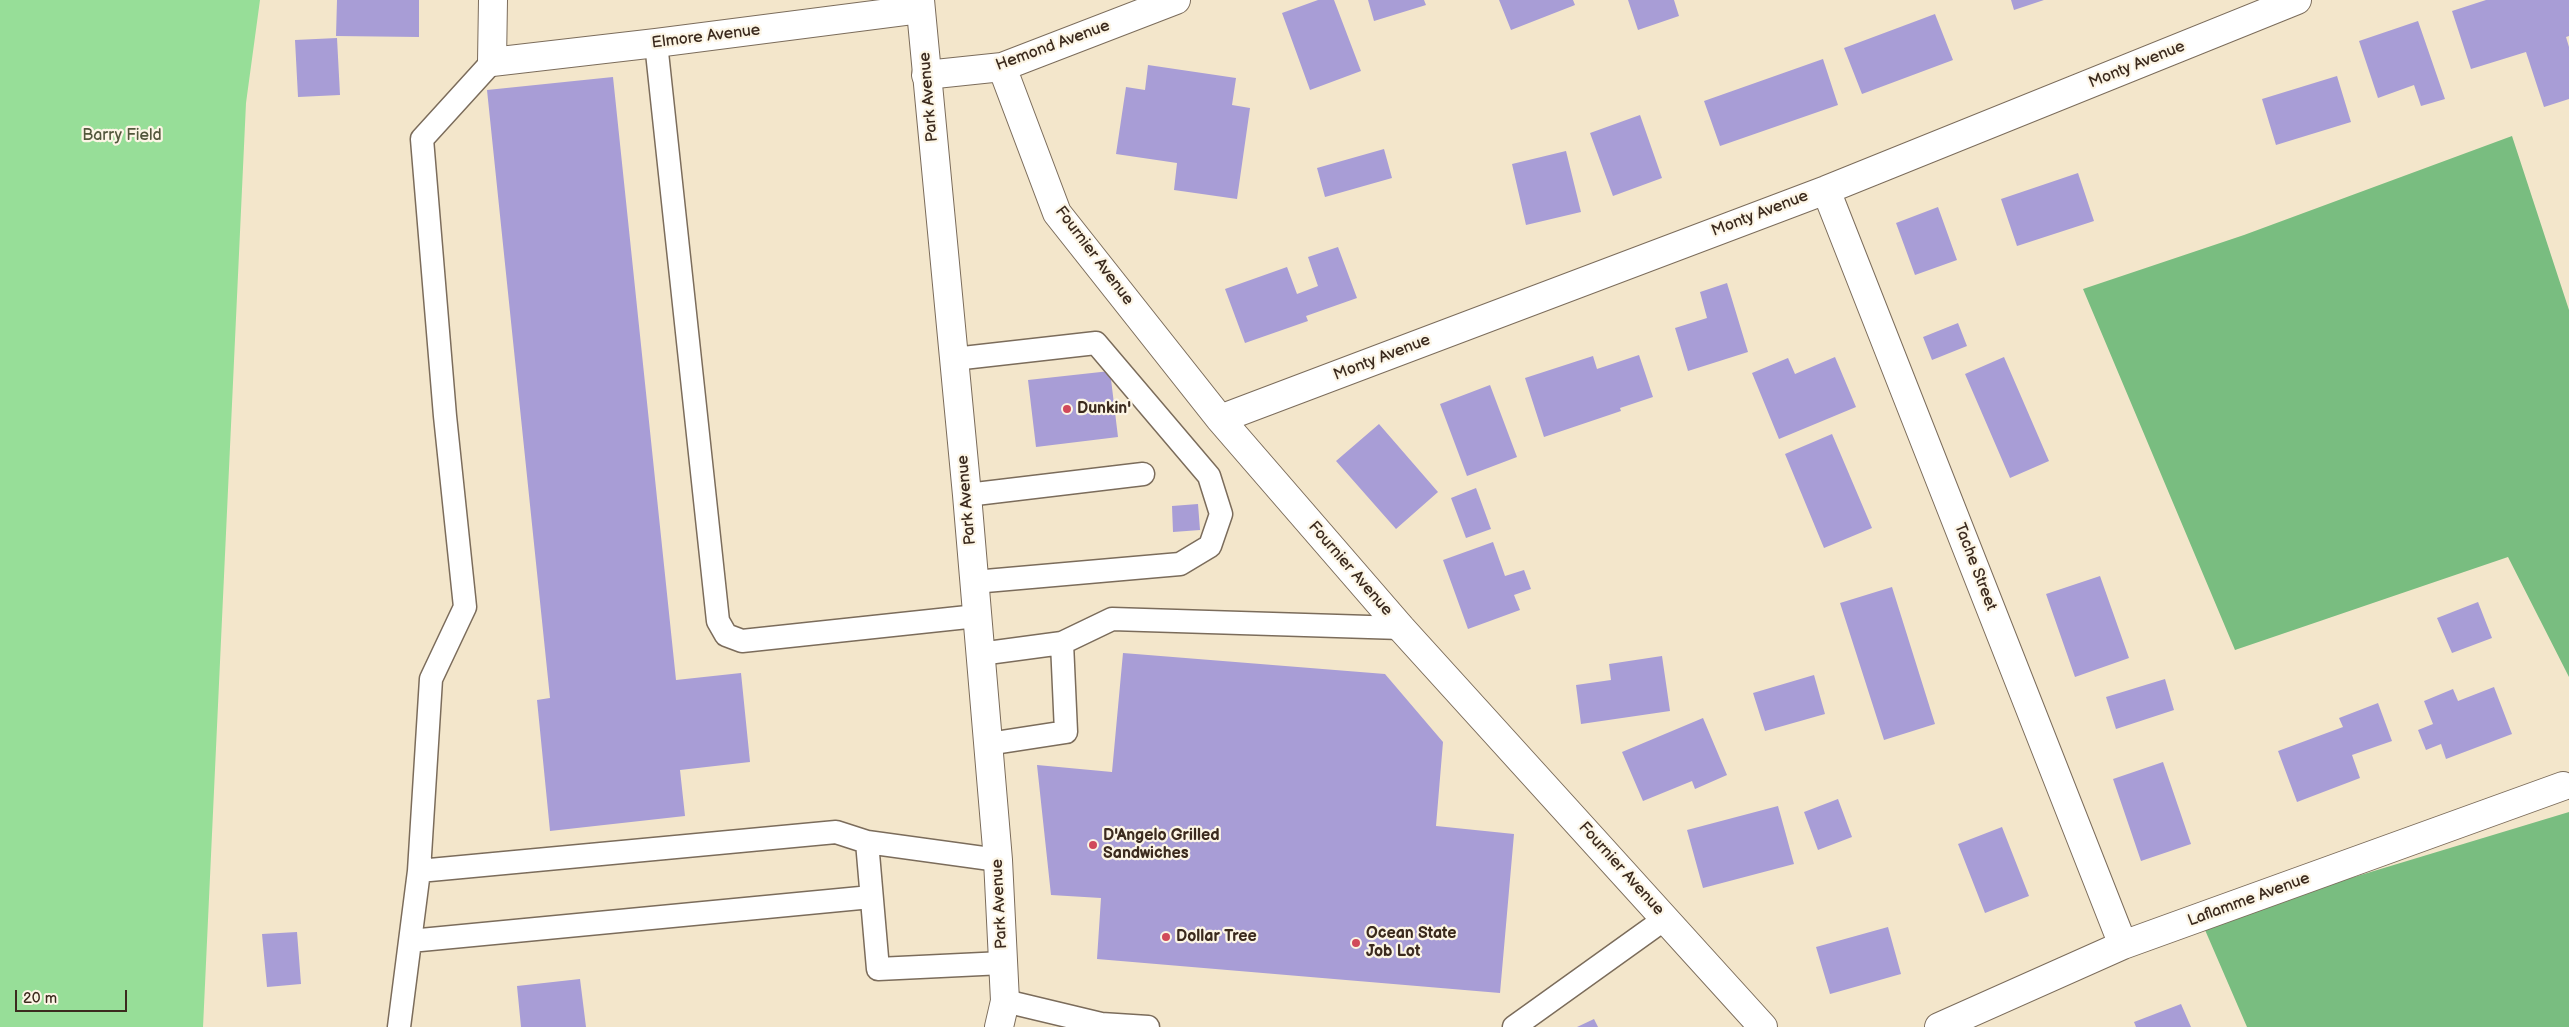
<!DOCTYPE html>
<style>
body{margin:0}
#map{position:relative;width:2569px;height:1027px;overflow:hidden;background:#f3e6cb;font-family:"Balsamiq Sans",sans-serif}
canvas{display:block}
.scale{position:absolute;left:15px;top:990px;width:112px;height:22px;box-sizing:border-box;border:2px solid #3b2a1e;border-top:0;padding-left:6px;font-size:15px;line-height:18px;white-space:nowrap;color:#3b2a1e;-webkit-text-stroke:4px #fcf5e5;paint-order:stroke}
</style>
<div id="map">
<canvas width="2569" height="1027"></canvas>
<div class="scale">20 m</div>
</div>
<script>
const c = document.querySelector('canvas').getContext('2d');
c.lineJoin = 'round';
function fill(path, color) {
  c.fillStyle = color;
  c.fill(path, 'evenodd');
}
function strokePath(path, color, width, dash) {
  c.strokeStyle = color;
  c.lineWidth = width;
  c.lineCap = dash ? 'butt' : 'round';
  c.setLineDash(dash || []);
  c.stroke(path);
}
function write(font, color, halo, rows, align = 'center') {
  c.font = font + ' "Balsamiq Sans",sans-serif';
  c.lineWidth = 4.5;
  c.setLineDash([]);
  c.textBaseline = 'middle';
  c.strokeStyle = halo;
  c.fillStyle = color;
  for (const [text, x, y, turn = 0] of rows) {
    c.save();
    c.translate(x, y);
    c.rotate((+turn || 0) * Math.PI / 180);
    c.textAlign = isNaN(turn) ? turn : align;
    if (halo) c.strokeText(text, 0, 0);
    c.fillText(text, 0, 0);
    c.restore();
  }
}
fill(new Path2D(`
 M0 0H260L246 103 203 1027H0Z`), '#97de98');
fill(new Path2D(`
 M2512 136 2569 310V677L2508 557 2235 650 2083 289 2244 235Z
 M2569 812V1027H2247L2202 923Z`), '#79bd80');
fill(new Path2D(`
 M337 0H419V37L336 36Z
 M1318 0H1334L1361 71 1310 90 1282 13Z
 M1368 0H1424L1426 5 1374 21Z
 M1499 0H1573L1575 5 1511 30Z
 M1628 0H1674L1679 16 1638 30Z
 M2011 0H2044L2014 10Z
 M2486 0H2569V36L2566 37 2569 47V99L2544 107 2526 52 2471 69 2452 11Z
 M1935 14 1953 60 1862 94 1844 48Z
 M2418 21 2445 99 2421 106 2414 85 2378 98 2359 41Z
 M337 38 340 95 298 97 295 40Z
 M1823 59 1838 105 1720 146 1704 101Z
 M1148 65 1236 78 1232 105 1250 108 1237 199 1174 190 1177 163 1116 154 1126 87 1145 90Z
 M2337 76 2351 122 2276 145 2262 99Z
 M613 77 676 680 741 673 750 762 680 770 685 816 550 831 537 700 550 698 487 90Z
 M1640 115 1662 178 1613 196 1590 133Z
 M1384 149 1392 178 1325 197 1317 168Z
 M1566 151 1581 212 1526 225 1512 164Z
 M2078 173 2094 221 2017 246 2001 199Z
 M1938 207 1957 260 1915 275 1896 223Z
 M1338 247 1357 298 1306 316 1308 321 1245 343 1225 289 1287 267 1297 294 1318 286 1308 257Z
 M1727 283 1748 352 1688 371 1675 328 1707 318 1700 292Z
 M1958 323 1967 346 1932 360 1923 337Z
 M1639 355 1653 397 1620 408 1621 411 1544 437 1525 378 1593 356 1597 369Z
 M1835 357 1856 407 1779 439 1752 373 1788 358 1795 374Z
 M2004 357 2049 461 2010 478 1965 374Z
 M1110 371 1118 437 1036 447 1028 380Z
 M1490 385 1517 457 1467 476 1440 404Z
 M1379 424 1438 492 1396 529 1336 461Z
 M1832 434 1872 528 1824 548 1785 454Z
 M1476 488 1491 529 1466 538 1451 498Z
 M1198 504 1200 530 1173 532 1172 506Z
 M1493 542 1505 576 1524 570 1531 589 1514 595 1520 610 1468 629 1443 560Z
 M2100 576 2129 658 2075 677 2046 594Z
 M1892 587 1935 724 1884 740 1840 603Z
 M2478 602 2492 638 2452 653 2437 618Z
 M1123 653 1385 674 1443 742 1436 826 1514 834 1500 993 1097 959 1101 898 1051 895 1037 765 1112 772Z
 M1662 656 1670 711 1581 724 1576 685 1611 680 1609 664Z
 M1814 675 1825 714 1765 731 1753 693Z
 M2165 679 2174 710 2116 729 2106 697Z
 M2494 687 2512 734 2446 759 2441 744 2426 750 2418 730 2433 724 2424 701 2453 689 2458 701Z
 M2378 703 2392 741 2352 755 2360 778 2297 802 2278 751 2343 727 2339 718Z
 M1703 718 1727 775 1695 789 1692 781 1643 801 1622 752Z
 M2163 762 2191 844 2141 861 2113 779Z
 M1838 799 1852 837 1818 850 1804 812Z
 M1778 806 1794 864 1703 888 1687 830Z
 M2002 827 2029 896 1985 913 1958 844Z
 M1888 927 1901 974 1830 994 1816 947Z
 M297 932 301 984 267 987 262 934Z
 M580 979 586 1027H521L517 986Z
 M2181 1004 2191 1027H2136L2134 1022Z
 M1594 1019 1598 1027H1577Z`), '#a89dd6');
const service = new Path2D(`
 M656 43 718 621 726 635 742 641 977 616
 M954 359 1096 343 1209 476 1221 514 1210 546 1180 564 974 582
 M967 495 1143 474
 M1062 643 1112 619 1401 628
 M980 654 1062 643 1066 732 988 744
 M867 842 878 969 1003 963
 M419 871 431 679 465 607 445 416 422 139 492 62
 M410 941 871 897
 M1005 1001 1101 1024 1102 1027
 M1101 1024 1148 1027
 M399 1027 419 871 836 832 867 842 998 860
 M1514 1027 1666 918`);
const minor = new Path2D(`
 M493 0 492 62 656 43 920 9
 M1002 67 1057 213 1220 419 1401 628 1763 1027
 M926 75 1002 67 1176 0
 M1826 190 2123 945
 M1220 419 1826 190 2297 0
 M1939 1027 2123 945 2563 786`);
const primary = new Path2D(`
 M920 0 967 495 998 860 1005 1001 999 1027`);
strokePath(service, '#7b6c5b', 25);
strokePath(minor, '#7b6c5b', 30);
strokePath(primary, '#7b6c5b', 30);
strokePath(service, '#fff', 22);
strokePath(minor, '#fff', 28);
strokePath(primary, '#fff', 28);
for (const [x, y, r, color] of [
 [1067,409,5,"#d1495b"],
 [1093,845,5,"#d1495b"],
 [1166,937,5,"#d1495b"],
 [1356,943,5,"#d1495b"]
]) {
  const dot = new Path2D();
  dot.arc(x, y, r, 0, 2 * Math.PI);
  c.fillStyle = color;
  c.fill(dot);
  strokePath(dot, '#fcf5e5', 2);
}
write('16px', '#3b2a1e', '#fcf5e5', [
 ["Elmore Avenue",706,37,-7],
 ["Hemond Avenue",1053,46,-20],
 ["Monty Avenue",2137,65,-22],
 ["Park Avenue",929,97,-95],
 ["Monty Avenue",1760,214,-21],
 ["Fournier Avenue",1094,256,53],
 ["Monty Avenue",1382,358,-21],
 ["Park Avenue",967,500,-95],
 ["Tache Street",1975,567,69],
 ["Fournier Avenue",1350,569,49],
 ["Fournier Avenue",1621,869,48],
 ["Laflamme Avenue",2249,900,-20],
 ["Park Avenue",1000,904,-93]
]);
write('16px', '#52573c', '#fcf5e5', [
 ["Barry Field",122,136]
]);
write('bold 16px', '#3b2a1e', '#fcf5e5', [
 ["Dunkin'",1077,409],
 ["D'Angelo Grilled",1103,836],
 ["Sandwiches",1103,854],
 ["Ocean State",1366,934],
 ["Job Lot",1366,952],
 ["Dollar Tree",1176,937]
], 'left');
</script>
